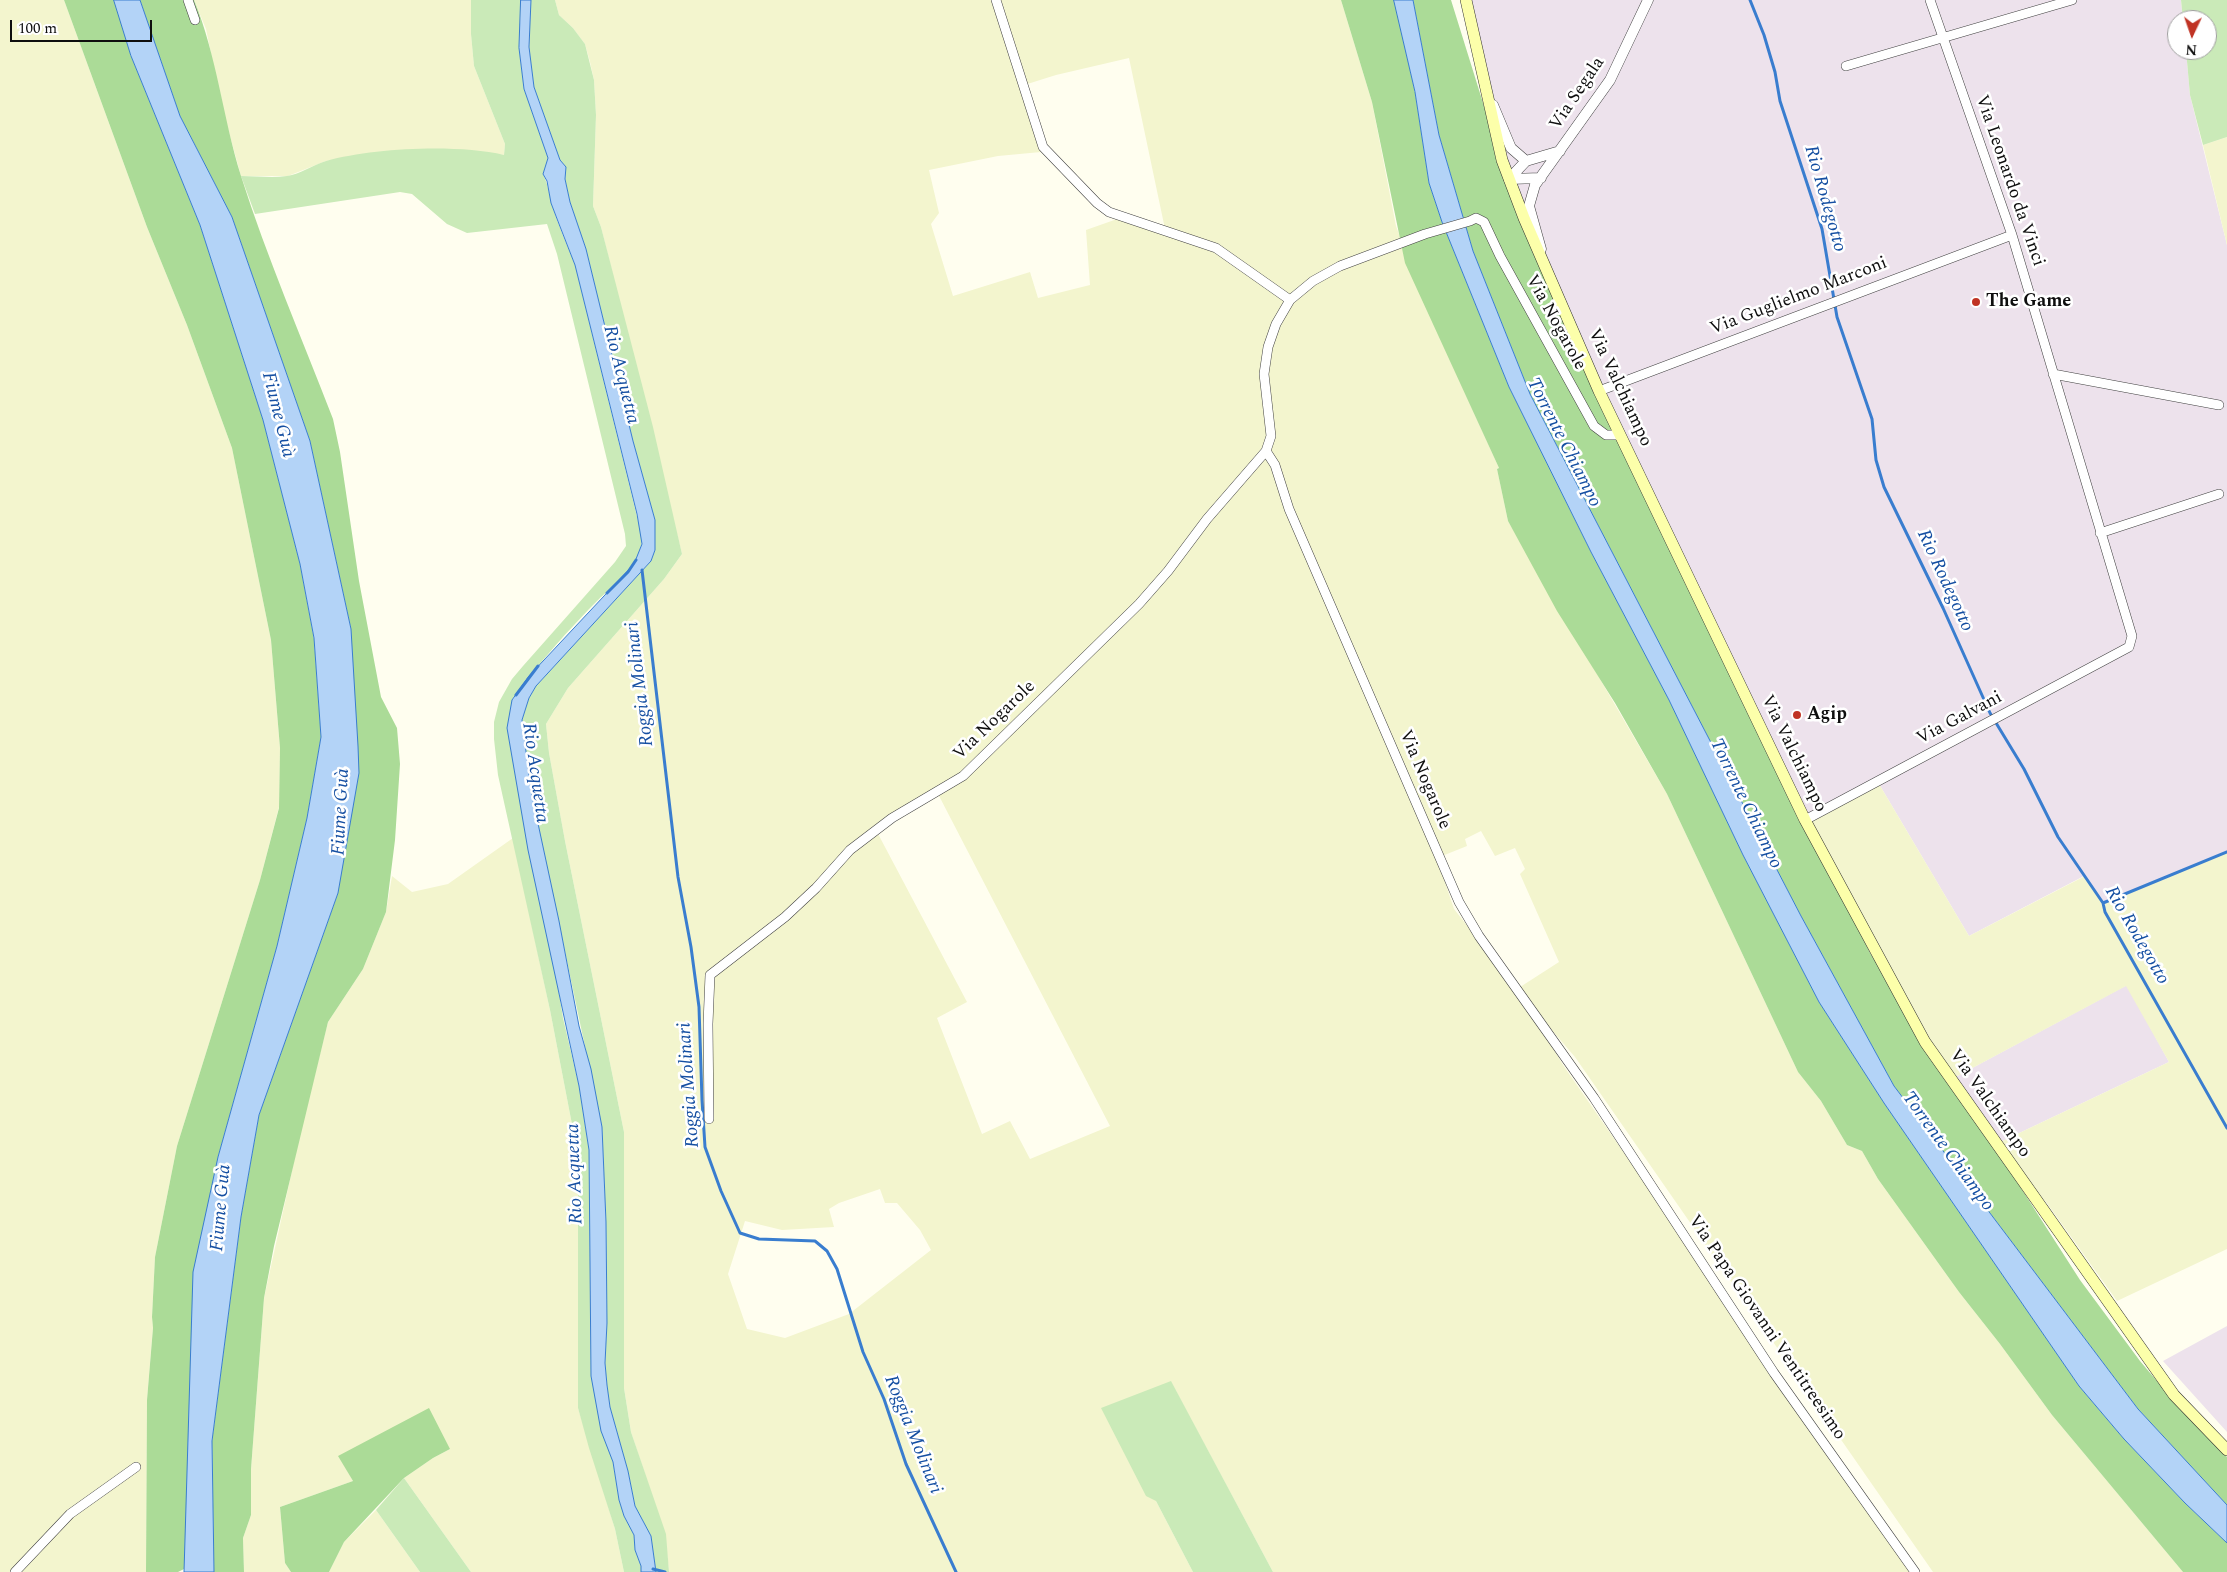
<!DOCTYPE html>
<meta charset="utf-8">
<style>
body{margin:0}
#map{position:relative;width:2227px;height:1572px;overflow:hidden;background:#fffeef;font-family:Spectral,serif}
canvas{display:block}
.north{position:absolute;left:2167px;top:10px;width:50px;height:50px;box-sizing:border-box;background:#fff;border:1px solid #9f9f9f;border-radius:50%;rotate:183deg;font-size:14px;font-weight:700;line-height:20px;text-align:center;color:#0e0e0e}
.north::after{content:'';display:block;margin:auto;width:18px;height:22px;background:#c03324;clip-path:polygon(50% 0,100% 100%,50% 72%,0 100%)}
.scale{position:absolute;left:10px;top:20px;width:142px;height:22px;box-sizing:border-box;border:2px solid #0e0e0e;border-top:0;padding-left:6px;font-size:15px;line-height:18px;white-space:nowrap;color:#0e0e0e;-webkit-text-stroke:4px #fff;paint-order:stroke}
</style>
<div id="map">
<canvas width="2227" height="1572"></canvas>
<div class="north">N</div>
<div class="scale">100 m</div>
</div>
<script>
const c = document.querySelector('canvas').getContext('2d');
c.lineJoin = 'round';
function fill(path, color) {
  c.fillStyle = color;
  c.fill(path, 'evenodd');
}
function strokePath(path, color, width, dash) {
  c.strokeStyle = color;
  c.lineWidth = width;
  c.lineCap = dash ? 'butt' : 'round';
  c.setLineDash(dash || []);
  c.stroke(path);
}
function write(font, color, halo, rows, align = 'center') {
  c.font = font + ' Spectral,serif';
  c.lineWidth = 5;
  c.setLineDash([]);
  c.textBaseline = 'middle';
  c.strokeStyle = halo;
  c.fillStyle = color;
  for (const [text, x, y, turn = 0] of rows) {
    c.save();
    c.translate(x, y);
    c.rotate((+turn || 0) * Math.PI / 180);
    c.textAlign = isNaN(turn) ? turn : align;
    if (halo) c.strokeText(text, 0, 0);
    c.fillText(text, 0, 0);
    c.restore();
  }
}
fill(new Path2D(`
 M1467 0H2181L2183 20H2177V50H2186L2190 95 2227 245V853L2103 904 2084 876 1969 936 1879 784 1808 821 1516 209Z
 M2127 985 2169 1062 1994 1145 1948 1081Z
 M2227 1326V1432L2163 1361Z`), '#ede2ec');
fill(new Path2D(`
 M0 0H64L147 227 187 325 232 448 271 640 280 748 279 807 260 880 177 1146 155 1257 152 1317 153 1328 147 1400 146 1572H0Z
 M194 0H471V34L474 66 505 144 504 155 463 150H423L369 154 326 161 288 176H241L222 107 206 29Z
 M555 0H1341L1372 102 1396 226 1426 306 1499 468 1497 469 1508 521 1667 794 1798 1072 1821 1101 1847 1145 1862 1151 1878 1179 1959 1292 2000 1344 2052 1415 2183 1572H1933L1575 1057 1520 993 1563 1065 1915 1572H1273L1171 1382 1156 1501 1193 1572H669L665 1534 631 1432 624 1388V1132L565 841 549 753 546 724 568 688 664 579 682 554 601 227 593 206 596 115 594 80 590 62 585 44 573 28 559 15ZM1129 58 1165 229 1120 218 1086 230 1090 285 1038 298 1030 272 953 296 931 224 939 213 929 170 998 156 1041 152 1021 86 1056 75ZM937 792 1110 1126 1030 1159 1010 1121 982 1134 937 1018 967 1002 876 830ZM1481 831 1495 856 1515 848 1525 869 1520 874 1559 962 1517 989 1454 909 1437 858 1467 846 1465 839ZM880 1189 885 1203H897L920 1230 931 1250 849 1314 785 1338 747 1329 728 1274 745 1221 782 1230 834 1227 829 1209 839 1203Z
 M2227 137V245L2203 145Z
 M1879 784 1969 936 2085 876 2103 904 2227 853V1249L2117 1301 2046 1202 1994 1145 2169 1062 2126 986 1948 1081 1808 821Z
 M513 838 550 1010 575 1140 578 1182V1408L615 1529 624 1572H471L404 1478 433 1458 450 1449 339 1456 353 1481 280 1507 285 1563 291 1572H244L243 1538 251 1515V1469L264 1298 300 1134 328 1022 363 969 386 912 392 876 412 892 448 884Z
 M376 1510 420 1572H329L344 1542Z`), '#f3f5ce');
fill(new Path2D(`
 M471 0H521L519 48 524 89 548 158 543 174C548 184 549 194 552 205 558 225 567 245 575 265L642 537C642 546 638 558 633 566 624 578 611 588 600 598 568 630 538 664 512 700L563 1018 579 1086 589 1150 591 1376 613 1462 619 1500 624 1516 634 1535 635 1550 641 1566V1572H624L615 1529 589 1448 578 1408V1182L575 1140 550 1010 498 775 494 739V722L499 702 512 679 523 666 615 562 626 546 625 534 557 254 547 224 467 233 447 224 412 194 400 192 255 214 241 176C256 176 272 178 287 176 300 174 313 165 326 161 374 148 456 144 504 155L505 144 474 66 471 34Z
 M531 0H555L559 15 573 28 585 44 594 80 596 115 593 206 601 227 653 427 682 554 664 579 568 688 546 724 549 753 565 841 624 1132V1388L631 1432 666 1534 669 1572H656L651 1536 635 1506 628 1471 610 1407 607 1385 605 1363 607 1323 606 1222 602 1127 531 791 522 720 529 698 536 686 651 561 655 550V520L633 441 586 249 570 202 565 179 566 167 560 160 534 87 529 47Z
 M2181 0H2227V137L2203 145 2190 95 2186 50H2207V20H2183Z
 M1171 1381 1273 1572H1193L1156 1501 1146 1496 1101 1408Z
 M404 1478 471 1572H420L376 1510Z`), '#caeab8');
fill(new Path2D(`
 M64 0H114L131 56 200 225 263 420 300 564 314 639 321 737 307 818 277 946 218 1157 184 1569 178 1572H146L147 1400 153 1328 152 1317 155 1257 177 1146 260 880 279 808 280 748 271 640 232 448 187 325 147 227Z
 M140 0H194C217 56 223 118 241 176 267 258 302 338 333 419L340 452 359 581 381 697 397 728 400 764 395 840 386 912 363 969 328 1022 274 1246 264 1298 251 1469V1515L243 1538 244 1572H214L212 1441 241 1217 259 1115 338 893 351 629 310 441 232 217 180 116Z
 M1341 0H1394L1415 92 1429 183 1442 222 1509 387 1591 552 1669 700 1743 855 1819 1002 1884 1103 2079 1386 2124 1439 2185 1503 2227 1543V1572H2183L2052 1415 2000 1344 1959 1292 1878 1179 1862 1151 1847 1145 1821 1101 1798 1072 1667 794 1615 703 1557 611 1508 521 1497 469 1499 468 1405 263 1372 102Z
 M1413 0H1451L1516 209 1870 953 2080 1280 2140 1361 2167 1393 2227 1457V1505L2138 1409 1894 1086 1801 916 1530 394 1473 251 1439 135Z
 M429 1408 450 1449 433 1458 404 1478 344 1542 329 1572H291L285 1563 280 1507 353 1481 338 1456Z`), '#abdb97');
const water = new Path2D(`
 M114 0H140L180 116 232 217 310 441 351 629 358 746 359 773 338 893 259 1115 241 1217 212 1441 214 1572H184L193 1272 218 1157 277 946 307 818 321 737 314 638 300 564 263 420 200 225 131 56Z
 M521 0H531L529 47 534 87 560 160 566 167 565 179 570 202 586 249 633 441 655 520V550L651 561 536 686 529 698 522 720 531 791 559 921 579 1026 591 1069 602 1127 606 1222 607 1323 605 1363 607 1385 610 1407 628 1471 635 1506 651 1536 656 1572H641V1566L635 1550 634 1535 624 1516 619 1500 613 1462 601 1431 591 1376 589 1150 579 1086 528 850 507 728 512 700 529 676 634 564 642 544 637 514 575 265 559 224 551 203 547 181 543 174 548 158 524 89 519 48Z
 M1394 0H1413L1439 135 1473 251 1530 394 1801 916 1894 1086 2138 1409 2227 1505V1543L2185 1503 2124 1439 2079 1386 1884 1103 1819 1002 1743 855 1669 700 1591 552 1509 387 1442 222 1429 183 1415 92Z`);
fill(water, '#b3d3f7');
strokePath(water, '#397dcf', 1);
strokePath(new Path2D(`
 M1750 0 1764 35 1775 72 1780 101 1822 229 1837 317 1872 419 1876 460 1884 487 1943 608 1990 713 2024 769 2058 837 2103 903 2105 912 2227 1128
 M642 570 678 877 691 947 699 1007 702 1100 705 1147 721 1191 740 1233 759 1239 815 1241 827 1251 837 1269 863 1352 884 1399 906 1464 956 1572
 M607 593 628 572 636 560
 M516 695 538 666
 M2103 903 2227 852
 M653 1569 665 1572`), '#397dcf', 3);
const minor = new Path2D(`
 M188 0 195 20
 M996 0 1043 147 1097 203 1109 212 1216 248 1290 300
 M1846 66 2072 0
 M2053 374 2219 405
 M1599 391 2012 235
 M1266 451 1275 465 1289 509 1459 902 1479 936 1594 1098 1774 1373 1915 1572
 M2100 533 2219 494
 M1805 820 2129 647 2132 636 2012 235 1930 0
 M709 1119 708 1024 710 975 785 917 816 888 850 850 892 818 963 776 1139 604 1168 571 1207 519 1266 451 1271 436 1264 374 1268 347 1276 324 1290 300 1313 281 1340 266 1425 234 1470 221 1476 218 1484 222 1500 256 1594 426 1606 435H1620
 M15 1572 70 1514 136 1467`);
const tertiary = new Path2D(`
 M1493 105 1511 148 1526 161
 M1509 179 1526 161 1560 151
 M1509 179 1541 178
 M1541 249 1529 206 1535 185 1610 80 1648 0`);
const secondary = new Path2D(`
 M1466 0 1502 160 1524 218 1599 391 1805 820 1925 1042 2174 1395 2227 1450`);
strokePath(minor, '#414141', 10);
strokePath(tertiary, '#414141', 11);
strokePath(secondary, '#303030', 12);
strokePath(minor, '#fff', 9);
strokePath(tertiary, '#fff', 10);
strokePath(secondary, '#fcffaa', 11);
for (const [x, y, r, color] of [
 [1976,302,5,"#c03324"],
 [1797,715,5,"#c03324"]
]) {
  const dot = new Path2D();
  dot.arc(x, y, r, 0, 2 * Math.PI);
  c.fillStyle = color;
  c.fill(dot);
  strokePath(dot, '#fff', 2);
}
write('18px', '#0e0e0e', '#fff', [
 ["Via Segala",1578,94,-56],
 ["Via Leonardo da Vinci",2009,181,71],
 ["Via Guglielmo Marconi",1799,297,-21],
 ["Via Nogarole",1555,323,61],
 ["Via Valchiampo",1619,388,65],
 ["Via Galvani",1960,719,-28],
 ["Via Nogarole",995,721,-44],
 ["Via Valchiampo",1793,754,64],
 ["Via Nogarole",1424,780,67],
 ["Via Valchiampo",1989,1104,55],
 ["Via Papa Giovanni Ventitreesimo",1766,1328,56]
]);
write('bold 18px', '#0e0e0e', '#fff', [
 ["The Game",1986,302],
 ["Agip",1807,715]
], 'left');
write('italic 19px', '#154fa2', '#fff', [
 ["Rio Rodegotto",1824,199,74],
 ["Rio Acquetta",620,375,76],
 ["Fiume Guà",277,415,76],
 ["Torrente Chiampo",1563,443,63],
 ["Rio Rodegotto",1944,581,65],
 ["Roggia Molinari",641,684,-97],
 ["Rio Acquetta",534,773,82],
 ["Torrente Chiampo",1745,804,64],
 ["Fiume Guà",342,812,-87],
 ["Rio Rodegotto",2136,936,60],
 ["Roggia Molinari",690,1085,-94],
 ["Torrente Chiampo",1947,1152,54],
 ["Rio Acquetta",576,1174,-92],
 ["Fiume Guà",222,1208,-85],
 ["Roggia Molinari",912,1435,68]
]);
</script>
